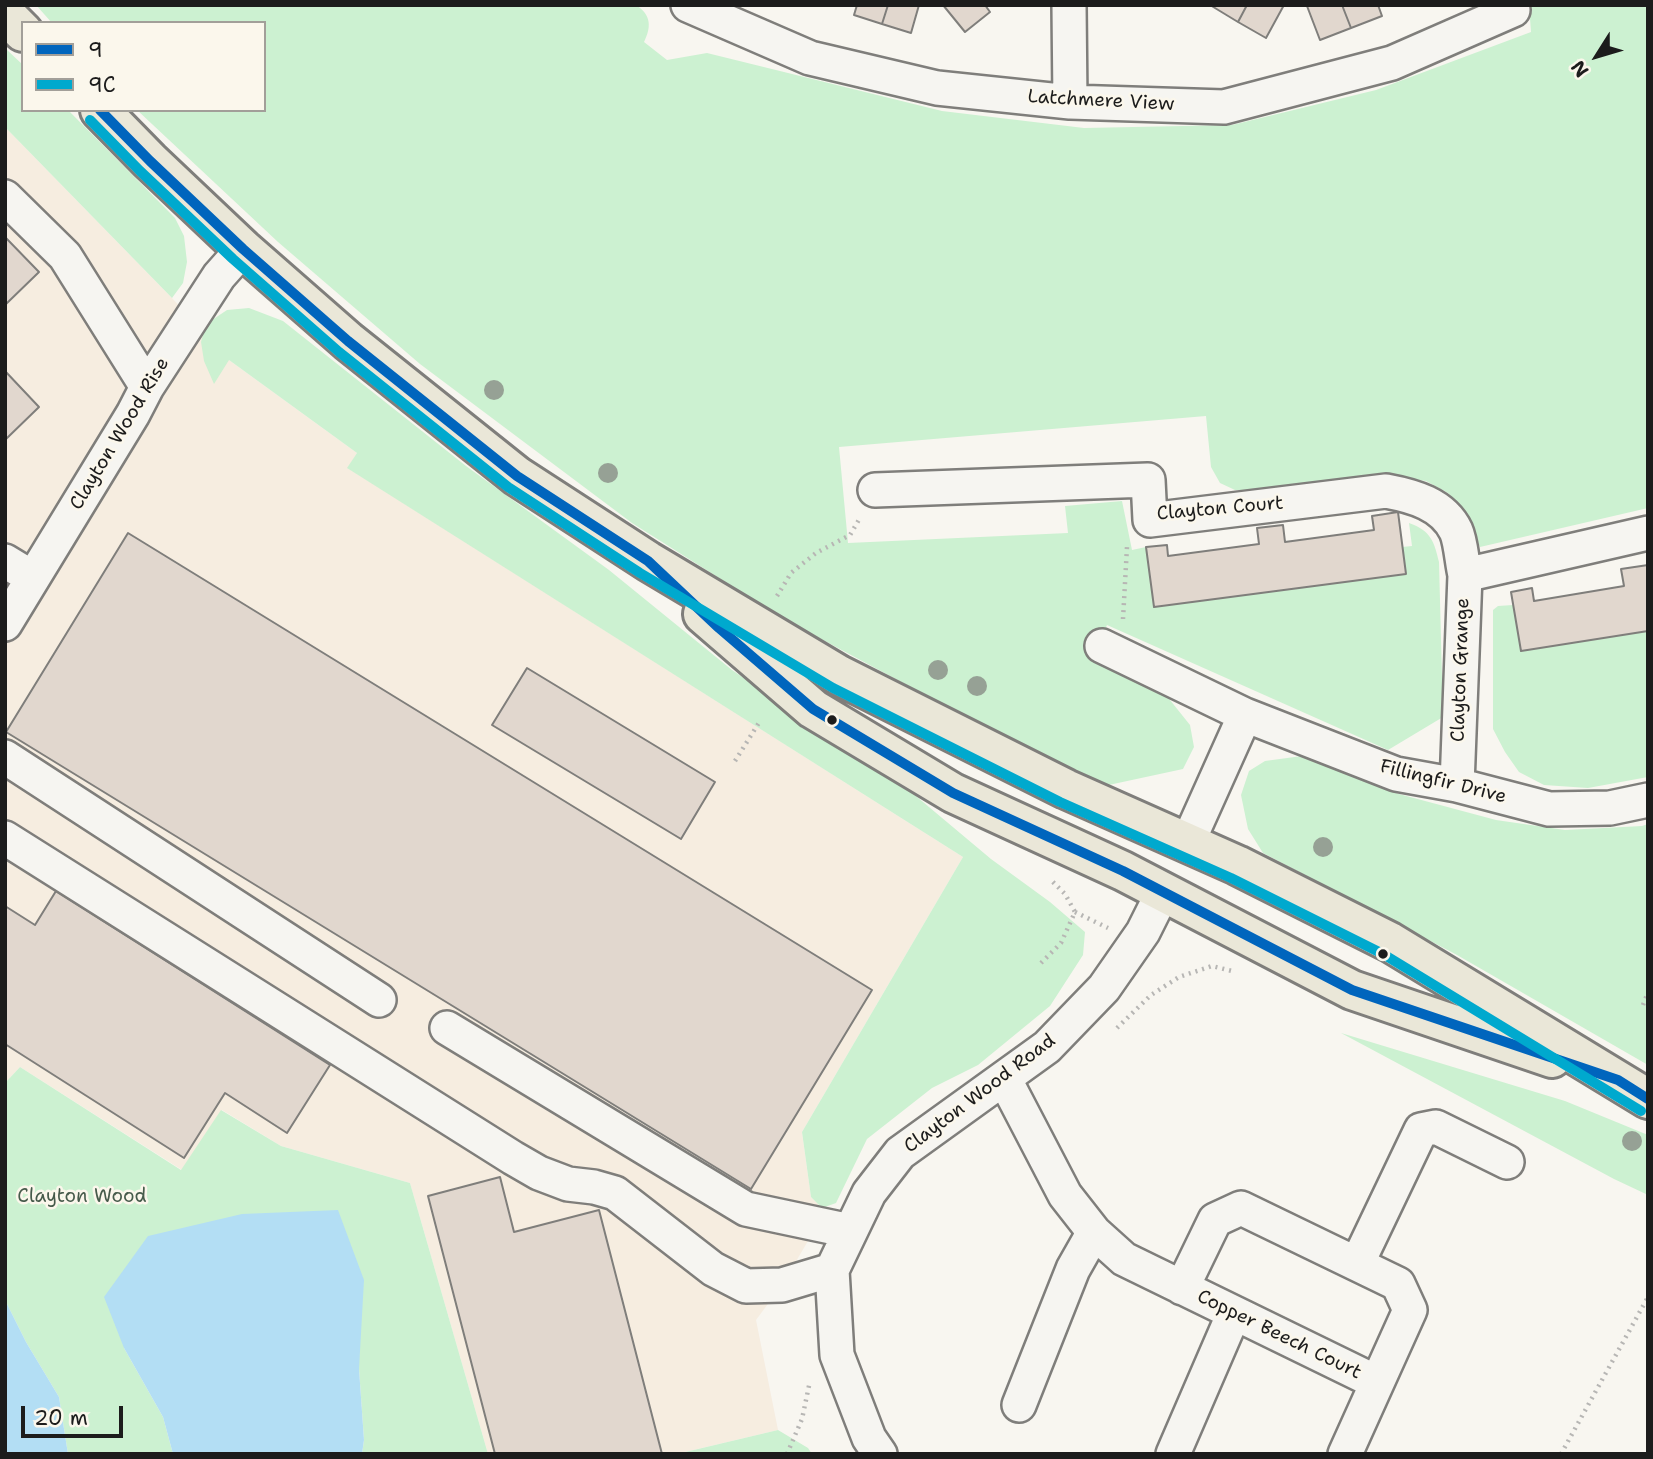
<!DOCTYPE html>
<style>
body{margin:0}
#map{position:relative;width:1653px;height:1459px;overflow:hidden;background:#f8f6f0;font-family:"Shantell Sans",sans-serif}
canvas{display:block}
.frame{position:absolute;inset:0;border:7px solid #1c1c1c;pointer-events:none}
.legend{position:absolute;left:21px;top:21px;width:245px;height:91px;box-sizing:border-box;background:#fbf7ec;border:2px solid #a29f99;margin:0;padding:9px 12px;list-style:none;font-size:21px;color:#1c1c1c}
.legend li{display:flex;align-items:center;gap:14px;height:35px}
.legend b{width:35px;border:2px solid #a29f99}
.north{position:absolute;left:1562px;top:21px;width:70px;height:70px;-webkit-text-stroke:5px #fbf7ec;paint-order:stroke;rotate:233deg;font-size:19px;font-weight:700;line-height:28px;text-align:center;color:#1c1c1c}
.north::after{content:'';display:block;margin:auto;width:24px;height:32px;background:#1c1c1c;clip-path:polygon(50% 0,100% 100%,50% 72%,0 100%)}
.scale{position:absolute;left:21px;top:1406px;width:102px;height:32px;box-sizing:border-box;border:4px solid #1c1c1c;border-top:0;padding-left:9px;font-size:21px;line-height:24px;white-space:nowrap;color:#1c1c1c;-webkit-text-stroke:5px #fbf7ec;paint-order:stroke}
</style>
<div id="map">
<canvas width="1653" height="1459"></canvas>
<div class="frame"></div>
<ul class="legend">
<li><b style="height:9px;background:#0065bd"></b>9</li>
<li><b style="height:9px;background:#00a9ce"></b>9C</li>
</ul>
<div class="north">N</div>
<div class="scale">20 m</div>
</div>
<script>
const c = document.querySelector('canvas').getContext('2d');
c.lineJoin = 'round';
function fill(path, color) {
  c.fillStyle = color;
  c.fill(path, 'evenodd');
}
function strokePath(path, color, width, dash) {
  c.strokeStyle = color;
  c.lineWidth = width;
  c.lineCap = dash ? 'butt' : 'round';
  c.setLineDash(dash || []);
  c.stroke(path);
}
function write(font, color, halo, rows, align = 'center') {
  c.font = font + ' "Shantell Sans",sans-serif';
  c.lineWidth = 5;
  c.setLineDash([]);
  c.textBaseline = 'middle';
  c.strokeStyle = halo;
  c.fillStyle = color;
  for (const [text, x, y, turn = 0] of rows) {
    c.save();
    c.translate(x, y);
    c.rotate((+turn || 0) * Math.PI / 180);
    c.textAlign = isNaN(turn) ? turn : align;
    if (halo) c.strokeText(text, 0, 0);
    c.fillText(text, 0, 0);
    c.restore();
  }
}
fill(new Path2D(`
 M5 127 172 298 229 360 357 453 348 468 963 857 802 1132 811 1197 822 1208 808 1241 782 1285 756 1320 778 1430 677 1454H488L410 1183 281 1146 222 1110 182 1170 20 1067 5 1083Z`), '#f6ede0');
fill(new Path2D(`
 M36 5H636C652 15 651 28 644 42L667 60 707 53 942 111 1084 128 1232 125 1376 90 1531 32 1529 5H1648V508L1480 547 1468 515 1448 493 1426 481 1398 477 1260 490H1235L1220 483 1211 467 1206 416 839 447 848 543 1068 533 1065 506 1122 501 1132 550 1146 547 1154 606 1405 574 1402 547 1412 546 1409 523C1431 531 1434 541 1439 562L1443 717 1388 750 1107 625 1093 657 1166 695 1190 725 1194 747 1183 769 1104 786 1039 756 784 619 632 523 420 364 278 242 137 110H264V23H52Z
 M5 48 23 65V110H68L175 218 184 236 187 262 183 283 172 298 5 127Z
 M249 308 283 321 466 466 609 570 732 670 898 781 991 859 1050 902 1085 932 1083 955 1050 1006 978 1065 932 1088 867 1139 836 1203 822 1208 811 1197 802 1132 963 857 347 468 357 453 229 360 214 384 204 361 201 342 206 324 227 310Z
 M1513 605 1521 651 1648 631V777L1588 788 1544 785 1519 772 1505 752 1493 729V610L1498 606Z
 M1302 756 1399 794 1496 820 1565 830 1642 826 1648 824V1065L1457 955 1263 853 1248 829 1241 795 1249 771 1265 761Z
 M1341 1033 1565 1101 1648 1135V1195L1614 1179Z
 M20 1067 181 1170 221 1110 281 1146 410 1183 488 1454H362L364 1440 359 1369 124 1348 163 1417 173 1454H68L59 1397 26 1342 5 1300V1083Z
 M778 1430 808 1448 812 1454H677Z`), '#ccf1d1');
fill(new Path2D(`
 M338 1210 364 1280 359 1369 364 1440 362 1454H173L163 1417 124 1348 104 1297 148 1236 242 1214Z
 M5 1300 26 1342 59 1397 68 1454H5Z`), '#b3def4');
const building = new Path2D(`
 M857 5H888L882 24 854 15Z
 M888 5H919L911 33 882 24Z
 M943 5H985L990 12 965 32Z
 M1210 5H1247L1238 22Z
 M1247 5H1284L1266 38 1238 22Z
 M1342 5H1378L1382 16 1351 28Z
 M1342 5 1351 28 1320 40 1307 6Z
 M5 237 39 272 5 305Z
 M5 371 39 407 5 440Z
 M1398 512 1406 574 1154 607 1146 547 1167 545 1168 556 1259 544 1257 528 1283 525 1285 542 1374 530 1372 516Z
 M128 533 872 990 751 1189 6 732Z
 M1648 565V631L1521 651 1511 592 1532 588 1534 601 1624 586 1621 569Z
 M527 668 715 782 681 839 492 725Z
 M56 891 330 1065 287 1133 225 1093 184 1158 5 1044V906L35 925Z
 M500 1177 514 1232 599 1210 662 1454H495L428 1196Z`);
fill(building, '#e1d7ce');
strokePath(building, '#7f7e7b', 2);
const minor = new Path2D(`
 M688 5 810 58 937 88 1070 102 1224 107 1392 63 1513 10
 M1069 5 1070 102
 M5 197 65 256 147 387
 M875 490 1148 480 1150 520 1386 491C1413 496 1443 504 1456 531 1461 542 1462 563 1465 575
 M5 561 33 578
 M5 624 133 414 147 387 219 276 243 249
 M1102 646 1245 715
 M5 757 379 1000
 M1457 785 1465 575 1648 533
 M5 838 513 1158 539 1173 568 1184 594 1187 615 1193 713 1269 746 1286 782 1285 832 1270
 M1188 842 1245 715 1396 774 1457 785 1549 809 1610 808 1648 800
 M447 1028 746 1209 850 1231
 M1004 1078 1065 1195 1094 1232 1124 1259 1376 1382
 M1357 1264 1421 1130 1436 1127 1507 1162
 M1182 1288 1215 1220 1241 1208 1398 1284 1410 1310 1345 1454
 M1019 1405 1073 1269 1094 1232
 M880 1454 869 1438 837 1355 832 1270 869 1193 900 1153 1047 1047 1104 988 1143 932 1163 892
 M1173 1454 1234 1313`);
const highway = new Path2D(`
 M5 14 23 32
 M100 110 150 161 243 249 348 341 517 476 648 561 839 675 1066 789 1237 865 1390 942 1648 1099
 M703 614 813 709 953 793 1123 871 1352 990 1552 1058`);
strokePath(minor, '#7f7e7b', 38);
strokePath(highway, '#7f7e7b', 44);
strokePath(new Path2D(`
 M777 596 791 573 816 553 850 535 860 518
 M1123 619 1127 547 1129 545
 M735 761 760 721
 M1075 912 1108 928
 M1041 963 1061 943 1075 912 1065 894 1051 880
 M1643 1005 1648 992
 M1117 1028 1151 995 1179 977 1212 966 1232 971
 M787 1454 802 1419 810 1381
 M1561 1454 1648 1297`), '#b7b6b4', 4.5, [2, 5]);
strokePath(minor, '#f6f5f1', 33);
strokePath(highway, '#eae7d8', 38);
strokePath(new Path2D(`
 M100 110 150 161 243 249 348 341 517 476 648 561 719 628 813 709 953 793 1123 871 1352 990 1618 1080 1648 1099`), '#0065bd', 10);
strokePath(new Path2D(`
 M90 120 140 171 233 259 339 352 508 487 640 573 833 688 1060 802 1231 878 1383 954 1641 1111`), '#00a9ce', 10);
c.fillStyle = '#96a195';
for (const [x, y] of [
 [494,390],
 [608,473],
 [938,670],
 [977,686],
 [1323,847],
 [1632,1141]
]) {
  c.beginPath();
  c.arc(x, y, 10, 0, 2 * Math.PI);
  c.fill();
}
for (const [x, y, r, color] of [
 [832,720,6,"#1c1c1c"],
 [1383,954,6,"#1c1c1c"]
]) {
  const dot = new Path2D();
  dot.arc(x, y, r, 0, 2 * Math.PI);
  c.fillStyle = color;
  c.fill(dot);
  strokePath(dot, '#fbf7ec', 2.5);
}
write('19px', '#1c1c1c', '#fbf7ec', [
 ["Latchmere View",1101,101,3],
 ["Clayton Wood Rise",120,434,-59],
 ["Clayton Court",1220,509,-5],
 ["Clayton Grange",1461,670,-88],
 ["Fillingfir Drive",1443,782,14],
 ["Clayton Wood Road",980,1094,-37],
 ["Copper Beech Court",1279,1335,26]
]);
write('19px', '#465b4b', '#fbf7ec', [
 ["Clayton Wood",82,1197]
]);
</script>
